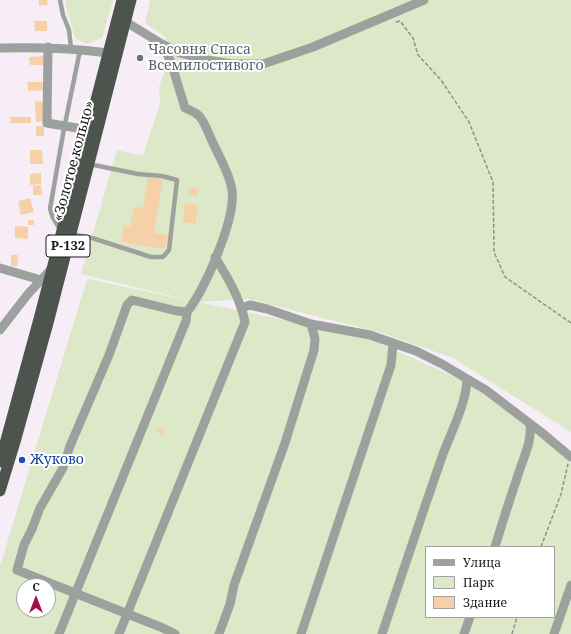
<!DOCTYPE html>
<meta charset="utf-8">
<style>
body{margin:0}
#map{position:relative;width:571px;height:634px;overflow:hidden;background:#f7edf7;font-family:"Noto Serif",serif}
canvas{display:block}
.legend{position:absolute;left:425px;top:546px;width:130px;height:72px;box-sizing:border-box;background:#fff;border:1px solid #a4a3a4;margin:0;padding:5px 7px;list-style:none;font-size:12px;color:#1c191c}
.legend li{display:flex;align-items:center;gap:8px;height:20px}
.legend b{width:20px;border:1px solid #a4a3a4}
.north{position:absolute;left:16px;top:578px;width:40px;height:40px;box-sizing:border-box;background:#fff;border:1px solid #a4a3a4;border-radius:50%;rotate:0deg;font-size:11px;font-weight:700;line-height:16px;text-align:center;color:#1c191c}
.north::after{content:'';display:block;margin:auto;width:14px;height:18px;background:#a4104f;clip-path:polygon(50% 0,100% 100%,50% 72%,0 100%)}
</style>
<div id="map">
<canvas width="571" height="634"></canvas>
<ul class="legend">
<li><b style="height:5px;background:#9ca19d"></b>Улица</li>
<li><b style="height:11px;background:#dce8c7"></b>Парк</li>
<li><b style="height:11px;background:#f6d1a7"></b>Здание</li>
</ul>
<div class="north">С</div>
</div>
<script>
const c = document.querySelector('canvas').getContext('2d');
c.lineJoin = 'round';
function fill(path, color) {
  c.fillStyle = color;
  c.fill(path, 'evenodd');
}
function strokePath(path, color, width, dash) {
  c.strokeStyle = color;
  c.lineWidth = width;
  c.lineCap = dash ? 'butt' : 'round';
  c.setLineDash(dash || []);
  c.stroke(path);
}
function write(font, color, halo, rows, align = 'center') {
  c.font = font + ' "Noto Serif",serif';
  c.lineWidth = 4;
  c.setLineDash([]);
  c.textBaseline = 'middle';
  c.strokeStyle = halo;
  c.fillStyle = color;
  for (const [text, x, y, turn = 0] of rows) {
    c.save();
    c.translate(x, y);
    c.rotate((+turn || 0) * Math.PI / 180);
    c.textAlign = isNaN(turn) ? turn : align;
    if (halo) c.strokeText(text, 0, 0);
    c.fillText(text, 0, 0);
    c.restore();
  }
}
fill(new Path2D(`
 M66 0H113L102 38 87 44 75 38 66 6Z
 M150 0H571V432L453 358 382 333 249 299 198 302 81 274 117 150 143 156 160 103 159 87 171 53 164 36 145 23Z
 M87 279 366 337 479 388 569 457 571 466V634H0V566ZM426 547H554V617H426ZM24 586H48V610H24Z`), '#dce8c7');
fill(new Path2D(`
 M39 0H47L48 5 39 6Z
 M34 21H47V31H35Z
 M46 56V65H30L29 57Z
 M27 82H44V90L28 91Z
 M43 101 44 121 36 122 35 102Z
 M10 117H31V123H10Z
 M36 126H44V136H36Z
 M30 150H42L43 164H30Z
 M41 173V184L30 185V174Z
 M148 177 163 180 154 233 168 235 165 249 121 242 124 226 130 227 134 207 143 208Z
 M41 185 42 195H33V186Z
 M189 187 198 189 197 196 188 194Z
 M30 198 34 212 21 215 18 201Z
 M185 203 198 205 195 224 183 222Z
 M28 220H34V225H28Z
 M15 226 28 227V239L15 238Z
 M11 255H18L17 266H11Z
 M158 427 165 429 163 435 156 432Z`), '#f6d1a7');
strokePath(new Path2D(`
 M396 22 400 21 413 38 418 55 441 80 469 122 493 182 494 252 505 277 571 323
 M541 547 561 494 568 464
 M512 634 517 617`), '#948d94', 1.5, [4, 2]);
strokePath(new Path2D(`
 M60 0 63 15 69 30 71 48
 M61 231 53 218 50 209 63 134 80 50
 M71 234 92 238 151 257H163L169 250 177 180 162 176 138 174 89 164`), '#9ca19d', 4.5);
strokePath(new Path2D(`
 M126 22 162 44 180 53 207 60 232 64H263L313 47 424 0
 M162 44 171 62 185 108C189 110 195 112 198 115 204 119 210 138 214 145 220 158 230 175 232 190 236 219 205 289 187 312L177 311 132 300 127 305 109 355 70 446 63 468 40 508 32 529 24 545 17 570 163 628 175 634
 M48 47 47 123 89 130
 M0 48C37 47 72 48 108 53
 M0 268 41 280
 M242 308 250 305 267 309 311 324 370 335 416 351 442 364 486 390 541 432 571 457
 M0 330 28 294 53 267
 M495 547C502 523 510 499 518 475 523 458 532 443 530 424
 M59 634 186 321 187 312
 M119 634 245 322C240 298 228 278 215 257
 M219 634 230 604 234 585 285 443 314 350 315 339 311 324
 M301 634 391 365 393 344
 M382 634C402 574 422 514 443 454 451 433 467 401 467 379
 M464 634 470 617
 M554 634 571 585`), '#9ca19d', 9);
strokePath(new Path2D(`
 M0 462 39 319 122 0
 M0 491 15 442 48 323 131 0`), '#4c544d', 11);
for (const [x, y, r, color] of [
 [140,58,4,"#6b7280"],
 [22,460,4,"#1a4fb4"]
]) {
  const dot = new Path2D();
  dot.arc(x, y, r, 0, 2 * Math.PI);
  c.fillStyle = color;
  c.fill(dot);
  strokePath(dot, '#fff', 1.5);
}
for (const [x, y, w] of [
 [68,246,44]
]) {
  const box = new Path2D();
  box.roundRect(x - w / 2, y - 11, w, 22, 3);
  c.fillStyle = '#fff';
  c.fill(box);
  strokePath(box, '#1c191c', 1);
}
write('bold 13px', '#1c191c', null, [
 ["Р-132",68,246]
]);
write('14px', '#5b616d', '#fff', [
 ["Часовня Спаса",148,50],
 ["Всемилостивого",148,66]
], 'left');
write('14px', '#1c191c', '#fff', [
 ["«Золотое кольцо»",74,161,-75]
]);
write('14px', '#164399', '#fff', [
 ["Жуково",30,460]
], 'left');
</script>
